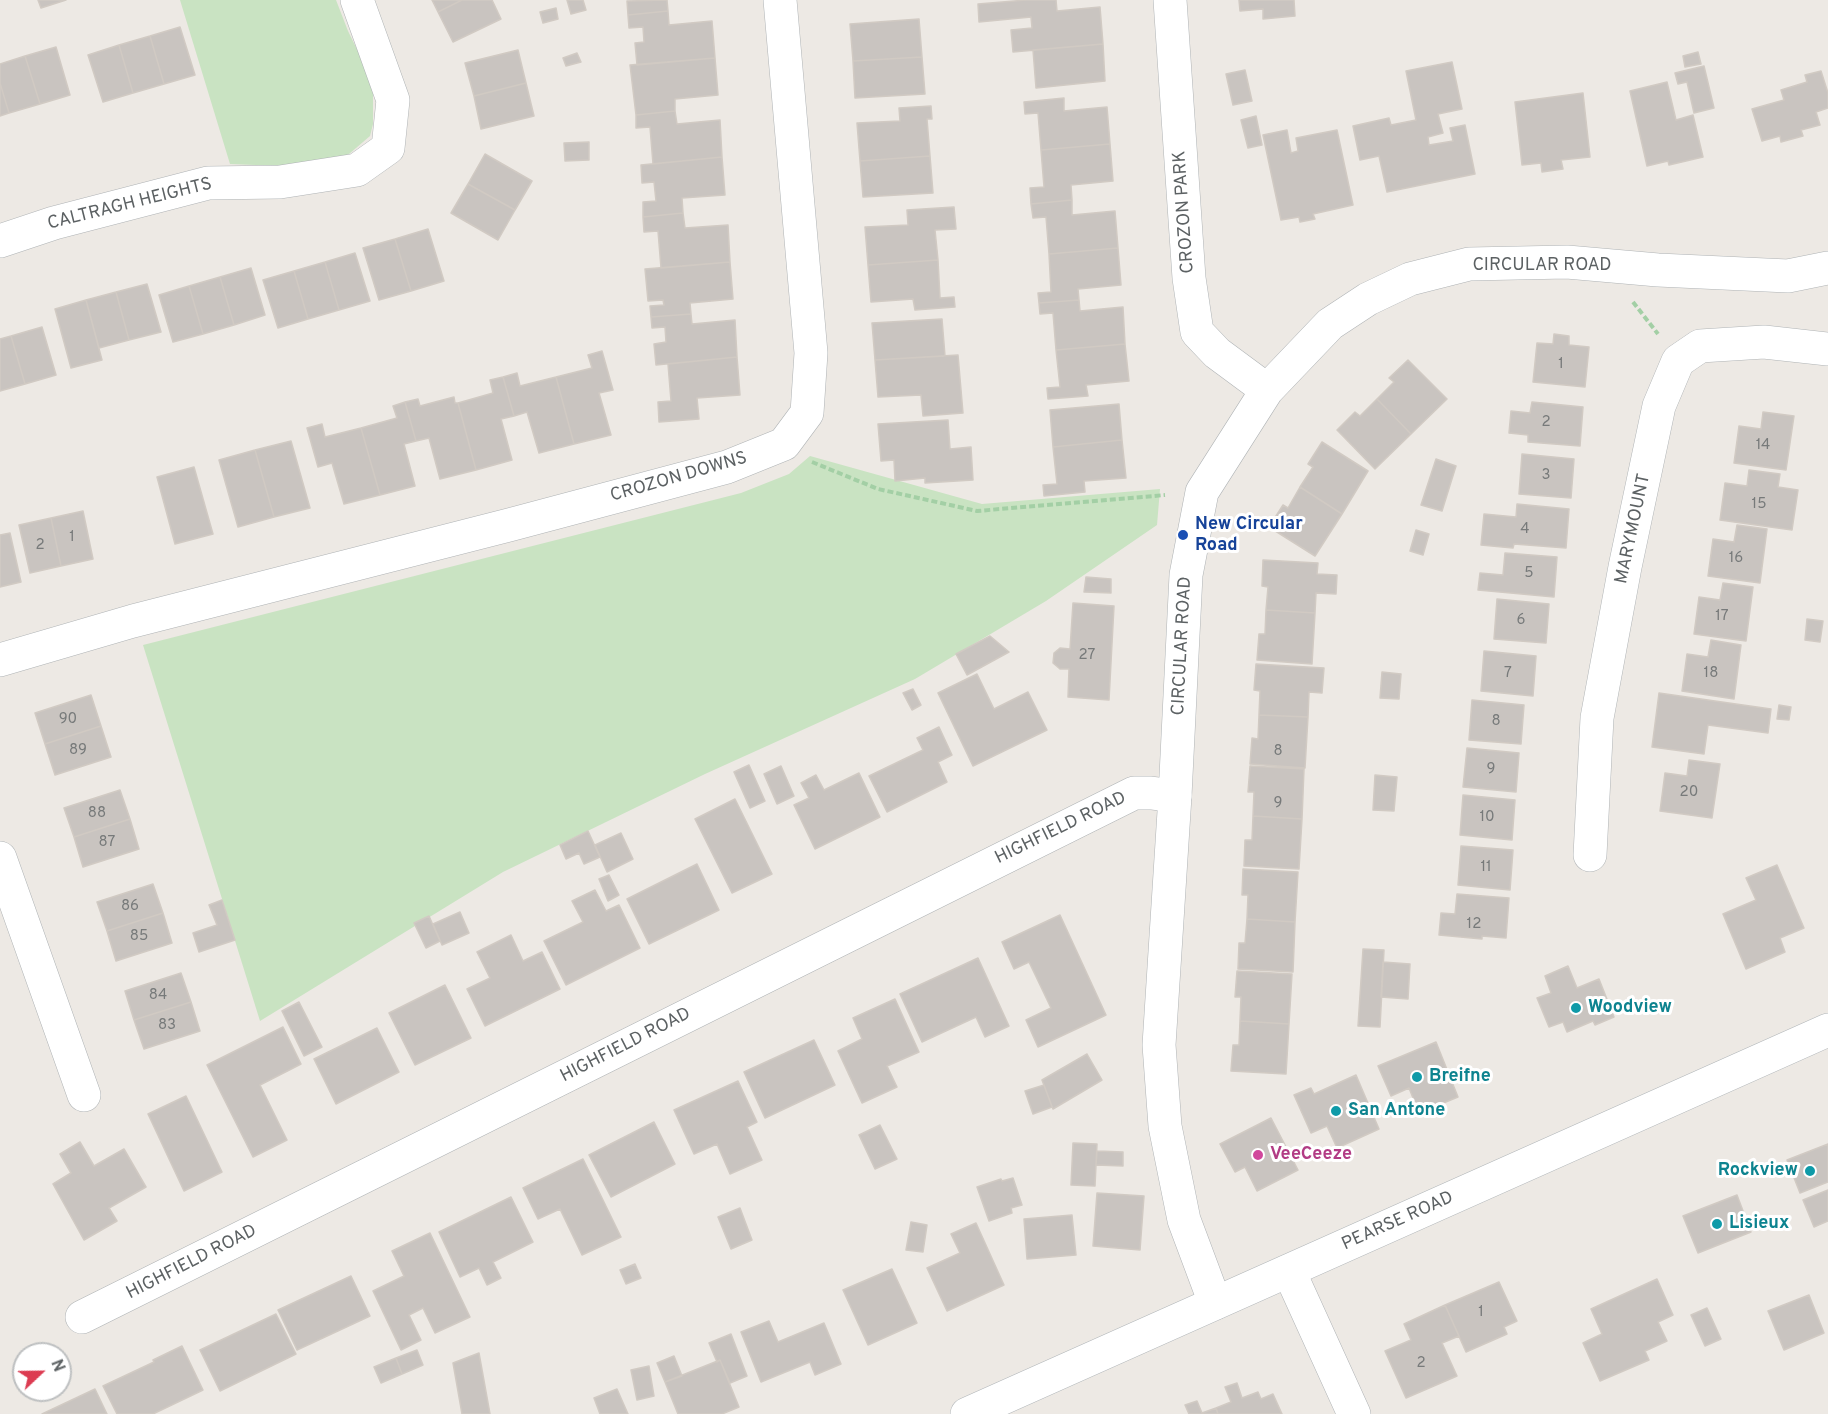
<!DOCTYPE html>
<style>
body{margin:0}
#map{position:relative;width:1828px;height:1414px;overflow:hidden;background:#ede9e4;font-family:Overpass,sans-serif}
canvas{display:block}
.north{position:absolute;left:12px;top:1342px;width:60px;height:60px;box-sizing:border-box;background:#fff;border:2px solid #bec0c1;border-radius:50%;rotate:68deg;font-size:16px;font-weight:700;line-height:24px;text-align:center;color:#5c6163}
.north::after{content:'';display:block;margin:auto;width:21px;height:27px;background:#dc3b51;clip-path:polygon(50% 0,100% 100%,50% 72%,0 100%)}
</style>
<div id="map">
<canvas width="1828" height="1414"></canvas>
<div class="north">N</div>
</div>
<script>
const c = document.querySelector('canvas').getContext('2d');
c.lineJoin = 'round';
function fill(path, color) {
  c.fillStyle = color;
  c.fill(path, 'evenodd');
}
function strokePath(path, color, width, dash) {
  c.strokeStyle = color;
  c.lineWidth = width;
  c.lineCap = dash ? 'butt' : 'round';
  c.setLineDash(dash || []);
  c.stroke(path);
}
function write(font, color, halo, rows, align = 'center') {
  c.font = font + ' Overpass,sans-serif';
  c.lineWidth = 6;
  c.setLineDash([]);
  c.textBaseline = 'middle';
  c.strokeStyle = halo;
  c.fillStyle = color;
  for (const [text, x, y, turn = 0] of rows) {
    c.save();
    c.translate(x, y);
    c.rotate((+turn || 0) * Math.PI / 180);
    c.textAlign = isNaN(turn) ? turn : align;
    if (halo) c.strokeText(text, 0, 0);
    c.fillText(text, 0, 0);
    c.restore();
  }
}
fill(new Path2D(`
 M180 0H336L348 31 373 82V124L370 136 349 154 328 162 281 166 230 164Z
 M810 456 982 504 1160 489 1157 525 1046 601 915 679 705 774 503 872 260 1021 143 645 741 493 789 474Z`), '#c9e3c2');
const building = new Path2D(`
 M38 0H66L41 8Z
 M432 0H462L438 12Z
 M462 0H492L501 19 453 42 438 12Z
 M567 0H583L586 10 571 14Z
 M667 0 668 11 628 15 627 1Z
 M1056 0 1057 11 1100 7 1103 44 1013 52 1011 30 1032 28 1031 17 979 22 978 4 1026 0Z
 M1239 0H1294L1295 16 1263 19V9L1240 11Z
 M556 8 558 19 543 23 540 12Z
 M668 11 669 25 712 21 715 58 637 65 635 43 644 42 643 27 629 28 628 15Z
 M919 19 922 57 853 61 850 24Z
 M180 27 195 75 164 84 150 36Z
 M150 36 164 84 133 93 119 45Z
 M1103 44 1105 81 1036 88 1033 50Z
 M119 45 133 93 103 102 88 55Z
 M56 47 70 95 40 104 25 56Z
 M518 50 526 83 474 96 465 63Z
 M1698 52 1701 64 1685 67 1683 56Z
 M577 53 581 62 566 66 563 58Z
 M25 56 40 104 9 113 0 83V64Z
 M922 57 925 94 855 98 853 61Z
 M715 58 718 95 675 99V111L636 115 630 65Z
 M1452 62 1462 109 1438 114 1443 133 1428 137 1429 145 1453 141 1450 128 1465 125 1475 174 1387 192 1379 156 1360 160 1353 126 1389 118 1391 125 1416 120 1406 71Z
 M1704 66 1714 108 1694 113 1687 82 1678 84 1675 73Z
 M1245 70 1252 101 1233 105 1226 74Z
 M1821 71 1828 93V108L1816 112 1820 125 1801 130 1803 136 1781 142 1780 136 1762 141 1752 109 1784 100 1781 90 1807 82 1805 75Z
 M1667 82 1676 120 1693 115 1703 157 1669 165 1668 161 1647 166 1630 91Z
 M0 83 9 113 0 116Z
 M526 83 534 116 481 129 474 96Z
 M1583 93 1590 157 1561 160 1563 169 1542 172 1541 163 1522 165 1515 102Z
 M1064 98V111L1107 107 1110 144 1041 150 1038 113 1025 114 1024 102Z
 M931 106 932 119H927L930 156 860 161 857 123 900 121 899 108Z
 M675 111 677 124 720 120 722 157 653 164 650 127 636 128V115Z
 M1256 116 1262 145 1248 148 1241 120Z
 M1287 130 1291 153 1298 151 1296 138 1337 130 1353 205 1313 214 1315 219 1300 222 1299 217 1281 220 1263 135Z
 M589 142V160L565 161 564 143Z
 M1110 144 1113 181 1071 185 1072 200 1031 204 1030 188 1044 187 1041 150Z
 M485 154 532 181 515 210 468 184Z
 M930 156 933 193 863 197 860 161Z
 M722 157 725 195 682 198 683 213 643 217V202L656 201 654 182 642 183 641 165Z
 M468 184 515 210 498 240 451 213Z
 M1072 200V215L1115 211 1118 248 1049 254 1046 217 1033 218 1031 204Z
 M954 207 956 229 935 230 938 260 868 265 865 227 908 225 907 210Z
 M683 213 685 228 728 225 730 262 661 268 658 231 644 232 643 217Z
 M428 229 444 281 411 291 395 239Z
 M395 239 411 291 379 300 363 248Z
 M1118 248 1121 285 1078 289 1079 300 1039 303 1038 293 1051 292 1049 254Z
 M355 253 370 301 339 310 325 262Z
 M938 260 940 298 954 297 955 307 915 310 913 299 871 302 868 265Z
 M325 262 339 310 308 319 294 271Z
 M730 262 733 299 690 303 691 314 651 317 650 306 664 305 663 300 648 301 645 269Z
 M251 268 265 315 234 325 220 277Z
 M294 271 308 319 278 328 263 280Z
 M220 277 234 325 203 334 189 286Z
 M147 284 161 332 129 340 116 292Z
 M189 286 203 334 173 342 159 295Z
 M116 292 129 340 99 348 86 300Z
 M86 300 102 360 71 368 55 309Z
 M1079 300 1080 311 1123 307 1125 344 1056 350 1053 313 1040 314 1039 303Z
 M691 314 692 324 735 320 737 357 656 365 654 344 666 342 665 327 652 328 651 317Z
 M942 319 945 356 875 360 872 323Z
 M42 327 56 375 25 384 11 336Z
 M1554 334 1569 336V345L1589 347 1585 387 1533 382 1537 343 1553 344Z
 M11 336 25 384 0 391V339Z
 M1125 344 1129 381 1086 385 1088 396 1048 399 1047 388 1060 387 1056 350Z
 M602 351 613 390 599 393 611 435 574 444 556 377 592 368 588 355Z
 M958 355 963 413 923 416 921 395 878 397 875 360Z
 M737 357 740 395 697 398 699 419 659 422 658 402 671 401 668 364Z
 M1408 360 1447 399 1411 434 1377 399 1394 382 1389 378Z
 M517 373 520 386 556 377 574 444 539 453 527 412 514 416 503 377Z
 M503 377 514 416 501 419 512 460 476 470 458 403 493 393 490 380Z
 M454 397 455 403H458L476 470 440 479 429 438 416 441 405 402 418 399 420 406Z
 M1377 399 1411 434 1375 469 1337 430 1355 412 1360 416Z
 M405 402 416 441 404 444 415 486 380 495 361 428 397 418 393 406Z
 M1532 402 1583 407 1580 446 1528 442V435L1509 433 1511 411 1530 413Z
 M1119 404 1122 440 1053 447 1050 410Z
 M1763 412 1794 416 1786 470 1734 463 1739 426 1761 429Z
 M948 420 950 449 971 447 973 480 925 483V478L895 481 894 460 881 461 878 424Z
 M322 424 325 437 361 428 380 495 344 504 332 463 318 467 307 428Z
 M1122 440 1126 478 1084 481 1085 492 1044 496 1043 485 1057 484 1053 447Z
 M291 441 310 508 274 517 255 450Z
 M1322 442 1368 471 1342 514 1300 487 1313 467 1308 464Z
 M255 450 274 517 238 527 219 460Z
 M1522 454 1574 459 1571 498 1519 494Z
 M1436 459 1456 466 1442 511 1421 505Z
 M194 467 213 534 175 544 157 477Z
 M1749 470 1780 474 1778 487 1798 490 1792 530 1720 520 1725 483 1747 486Z
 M1300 487 1342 514 1315 556 1269 527 1283 505 1288 508Z
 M1517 504 1569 509 1566 548 1514 544 1513 548 1481 545 1484 514 1516 517Z
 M83 511 93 559 61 566 51 518Z
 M51 518 61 566 30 573 19 525Z
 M1737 525 1767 529 1760 583 1708 576 1713 539 1734 542Z
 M1416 530 1429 534 1423 555 1410 551Z
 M10 533 21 582 0 587V535Z
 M1505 553 1557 557 1554 597 1478 590 1480 573 1503 575Z
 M1263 560 1318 563 1317 574 1337 575 1336 594 1316 593 1315 613 1266 610 1268 587 1262 586Z
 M1086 577 1111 579V593L1084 592Z
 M1723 583 1753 587 1746 641 1694 634 1699 597 1720 600Z
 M1497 599 1549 604 1546 643 1494 639Z
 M1073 603 1114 606 1109 700 1068 697 1069 669H1060L1053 663 1054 653 1060 648 1070 649Z
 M1266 610 1315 613 1312 664 1257 660 1259 634H1265Z
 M1807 619 1823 621 1820 642 1805 640Z
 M990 636 1009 652 967 675 956 654Z
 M1711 640 1741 645 1734 699 1682 691 1687 654 1708 657Z
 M1484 651 1536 656 1533 696 1481 691Z
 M1256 664 1324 668 1322 693 1309 692 1308 717 1259 715 1260 691 1254 690Z
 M1382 672 1401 674 1399 699 1380 698Z
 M977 674 994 709 1028 692 1047 730 973 766 938 693Z
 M913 689 921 705 912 710 903 693Z
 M1659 693 1771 709 1768 733 1708 725 1704 754 1652 747Z
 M91 695 101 726 45 744 35 713Z
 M1472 700 1524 705 1521 744 1469 740Z
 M1779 705 1791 707 1789 720 1777 719Z
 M1259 715 1308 717 1305 768 1250 764 1252 738 1258 739Z
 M101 726 111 757 55 775 45 744Z
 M939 727 952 755 938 762 947 782 887 812 869 776 923 750 917 738Z
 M1467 748 1519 753 1516 792 1463 787Z
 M1689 760 1720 764 1712 818 1660 811 1665 773 1687 776Z
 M749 765 765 801 750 808 734 772Z
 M781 766 794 796 777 804 764 774Z
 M1250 766 1304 769 1302 819 1253 816 1254 792H1248Z
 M859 773 880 817 815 849 794 805 809 798 801 783 816 775 824 790Z
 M1375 775 1397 777 1394 811 1373 810Z
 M120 790 130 819 74 837 64 808Z
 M1463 795 1515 800 1512 840 1460 835Z
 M735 799 772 874 732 893 695 819Z
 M1253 816 1302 819 1299 869 1244 866 1245 840H1252Z
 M130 819 139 849 83 867 74 837Z
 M588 831 600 857 584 864 579 853 566 859 560 845Z
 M621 833 633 859 607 872 595 845Z
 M1461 846 1513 850 1510 890 1458 885Z
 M697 864 719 910 649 944 627 899Z
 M1777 865 1804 928 1780 938 1785 952 1746 969 1723 914 1756 900 1746 878Z
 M1243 869 1298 872 1295 922 1247 919 1248 895H1242Z
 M609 875 619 895 608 901 599 879Z
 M153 884 163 913 107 931 97 902Z
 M595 890 606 911 619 905 640 948 566 985 544 941 583 922 572 901Z
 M1457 894 1509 898 1506 938 1482 936V939L1439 935 1441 913 1455 914Z
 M222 900 235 940 199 952 193 933 217 925 209 905Z
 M460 912 469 933 442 945 433 924Z
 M163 913 172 943 116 961 107 931Z
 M1060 915 1106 1015 1038 1047 1026 1020 1051 1008 1029 962 1014 969 1002 942Z
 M429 916 440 941 426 948 414 923Z
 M1247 919 1295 922 1293 972 1238 969 1239 943H1245Z
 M511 935 523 961 542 952 560 989 485 1026 467 989 490 978 477 952Z
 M1363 949 1384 950 1380 1027 1358 1026Z
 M978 958 1009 1026 985 1037 976 1017 922 1042 900 994Z
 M1383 962 1410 964 1408 999 1381 997Z
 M1568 966 1577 988 1599 979 1614 1017 1595 1025 1593 1021 1567 1032 1563 1022 1549 1027 1537 998 1551 993 1545 976Z
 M1237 971 1292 974 1289 1024 1240 1021 1241 997H1235Z
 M181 973 191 1002 134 1020 125 991Z
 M445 985 471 1038 415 1065 389 1013Z
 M895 999 919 1052 887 1066 897 1087 862 1103 838 1051 862 1039 853 1018Z
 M191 1002 200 1031 144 1049 134 1020Z
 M299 1002 322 1047 304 1056 282 1011Z
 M1240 1021 1289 1024 1286 1074 1231 1071 1233 1045H1239Z
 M283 1027 301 1064 260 1085 287 1140 253 1157 207 1065Z
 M377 1028 399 1072 336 1104 314 1059Z
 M814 1040 835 1085 765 1118 744 1072Z
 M1436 1042 1458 1097 1419 1113 1409 1088 1391 1096 1378 1066Z
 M1087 1054 1102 1080 1053 1109 1042 1080Z
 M1356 1075 1379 1129 1337 1148 1327 1126 1311 1133 1294 1095 1311 1088 1314 1094Z
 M738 1081 757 1122 747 1127 762 1160 730 1174 717 1144 694 1154 674 1110Z
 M1044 1085 1052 1107 1033 1114 1025 1091Z
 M186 1096 222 1172 184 1191 148 1114Z
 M1271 1118 1298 1170 1257 1191 1245 1167 1235 1172 1220 1144Z
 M654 1122 675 1164 611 1197 589 1155Z
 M880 1125 897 1159 875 1169 859 1135Z
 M80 1142 94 1166 124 1149 146 1187 109 1208 117 1221 84 1240 53 1184 71 1173 60 1154Z
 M1073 1143 1097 1144 1095 1186 1071 1185Z
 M1828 1144V1182L1800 1193 1787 1160Z
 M1097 1151 1123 1152V1166L1096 1165Z
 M583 1159 621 1237 582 1255 560 1209 538 1219 523 1188Z
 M1013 1178 1022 1205 1011 1208 1012 1213 989 1221 977 1187 1001 1179 1002 1181Z
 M1828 1190V1221L1814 1227 1803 1200Z
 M1097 1193 1144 1196 1140 1250 1093 1246Z
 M1737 1195 1751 1232 1698 1253 1683 1216Z
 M511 1197 533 1242 493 1262 501 1278 487 1285 479 1268 460 1277 439 1232Z
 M740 1208 752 1240 731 1249 718 1217Z
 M1072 1215 1076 1255 1027 1259 1024 1219Z
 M911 1222 927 1225 923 1252 906 1250Z
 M976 1223 1004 1285 947 1311 927 1268 960 1253 951 1234Z
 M430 1233 470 1317 435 1333 423 1308 409 1315 421 1340 401 1350 373 1291 404 1276 392 1251Z
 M635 1264 641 1278 626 1284 620 1270Z
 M892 1269 917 1323 868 1345 843 1290Z
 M351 1276 370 1316 297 1350 278 1310Z
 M1657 1279 1673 1315 1658 1322 1667 1341 1645 1351 1649 1360 1600 1381 1583 1343 1602 1334 1591 1309Z
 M1499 1282 1517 1321 1504 1327 1507 1334 1466 1352 1445 1305Z
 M1809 1295 1824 1333 1784 1350 1768 1311Z
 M1445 1305 1459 1336 1442 1343 1457 1376 1406 1398 1385 1351 1411 1340 1404 1324Z
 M1707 1308 1721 1339 1705 1346 1691 1315Z
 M276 1314 296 1354 220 1391 200 1350Z
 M769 1321 778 1342 824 1323 841 1364 815 1375 810 1362 761 1382 741 1332Z
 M731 1334 747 1376 730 1383 720 1360 717 1362 709 1343Z
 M182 1346 203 1390 153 1414H117L103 1386 154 1362 153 1360Z
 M417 1350 423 1365 402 1374 396 1358Z
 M479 1353 490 1414H462L453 1363Z
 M674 1356 682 1376 665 1382 657 1363Z
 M396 1358 402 1374 381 1383 374 1367Z
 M720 1360 739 1407 722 1414H678L665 1382Z
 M649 1366 654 1396 637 1400 631 1370Z
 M1237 1383 1242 1398 1258 1392 1261 1399 1273 1394 1282 1414H1218L1216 1408 1231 1402 1225 1387Z
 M95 1389 107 1414H42Z
 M617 1389 628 1414H600L594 1398Z
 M1197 1401 1202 1413 1216 1408 1218 1414H1189L1185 1405Z`);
fill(building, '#c9c4c0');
strokePath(building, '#d1cac3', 1.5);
const minor = new Path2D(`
 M0 241 54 223 208 183 280 182 357 170 388 148 393 100 357 0
 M0 660 133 621 509 525 727 467 784 444 807 413 811 353 780 0
 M1590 855 1597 718 1625 567 1659 406 1678 361 1700 346 1764 342 1828 349
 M0 858 84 1095
 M1289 1271 1354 1414
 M82 1317 1134 793H1151L1175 796`);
const tertiary = new Path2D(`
 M1170 0 1189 278 1197 332 1217 353 1267 390
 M1215 1303 1184 1220 1165 1126 1159 1045 1175 796 1186 575 1202 492 1267 390 1330 324 1368 299 1410 279 1469 264 1567 262 1658 270 1788 276 1828 268`);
const secondary = new Path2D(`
 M967 1414 1828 1030`);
strokePath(minor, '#afb3b5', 34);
strokePath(tertiary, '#afb3b5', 34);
strokePath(secondary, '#b0b5b8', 34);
strokePath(new Path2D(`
 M1633 302 1658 334
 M812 462 878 489 977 511 1165 495`), '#a3cfa5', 4, [6, 3]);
strokePath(minor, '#fff', 33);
strokePath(tertiary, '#fff', 33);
strokePath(secondary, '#fff', 33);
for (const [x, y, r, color] of [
 [1183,535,6,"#1a4fb4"],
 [1576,1008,6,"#0f9aa8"],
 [1417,1077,6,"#0f9aa8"],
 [1336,1111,6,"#0f9aa8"],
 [1258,1155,6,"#d1479c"],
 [1810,1171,6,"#0f9aa8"],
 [1717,1224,6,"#0f9aa8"]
]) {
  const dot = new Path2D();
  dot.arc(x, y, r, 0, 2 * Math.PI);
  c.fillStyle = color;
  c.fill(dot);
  strokePath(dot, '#fff', 2);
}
write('15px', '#777a7a', null, [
 ["1",1561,365],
 ["2",1546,423],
 ["14",1763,446],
 ["3",1546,476],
 ["15",1759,505],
 ["4",1525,530],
 ["1",72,538],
 ["2",40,546],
 ["16",1736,559],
 ["5",1529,574],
 ["17",1722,617],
 ["6",1521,621],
 ["27",1087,656],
 ["7",1508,674],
 ["18",1711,674],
 ["90",68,720],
 ["8",1496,722],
 ["89",78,751],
 ["8",1278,752],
 ["9",1491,770],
 ["20",1689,793],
 ["9",1278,804],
 ["88",97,814],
 ["10",1487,818],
 ["87",107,843],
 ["11",1486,868],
 ["86",130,907],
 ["12",1474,925],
 ["85",139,937],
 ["84",158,996],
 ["83",167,1026],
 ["1",1481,1313],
 ["2",1421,1364]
]);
write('18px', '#5c6163', '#fff', [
 ["CALTRAGH HEIGHTS",130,205,-14],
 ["CROZON PARK",1185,212,-94],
 ["CIRCULAR ROAD",1542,266],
 ["CROZON DOWNS",679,478,-16],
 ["MARYMOUNT",1634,529,-78],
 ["CIRCULAR ROAD",1183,646,-87],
 ["HIGHFIELD ROAD",1061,829,-26],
 ["HIGHFIELD ROAD",626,1046,-27],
 ["PEARSE ROAD",1398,1222,-24],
 ["HIGHFIELD ROAD",192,1263,-27]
]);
write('bold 18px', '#164399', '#fff', [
 ["New Circular",1195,525],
 ["Road",1195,546]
], 'left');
write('bold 18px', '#0d838f', '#fff', [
 ["Woodview",1588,1008],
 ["Breifne",1429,1077],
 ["San Antone",1348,1111],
 ["Rockview",1798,1171,"right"],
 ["Lisieux",1729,1224]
], 'left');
write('bold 18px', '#b23c85', '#fff', [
 ["VeeCeeze",1270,1155]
], 'left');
</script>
